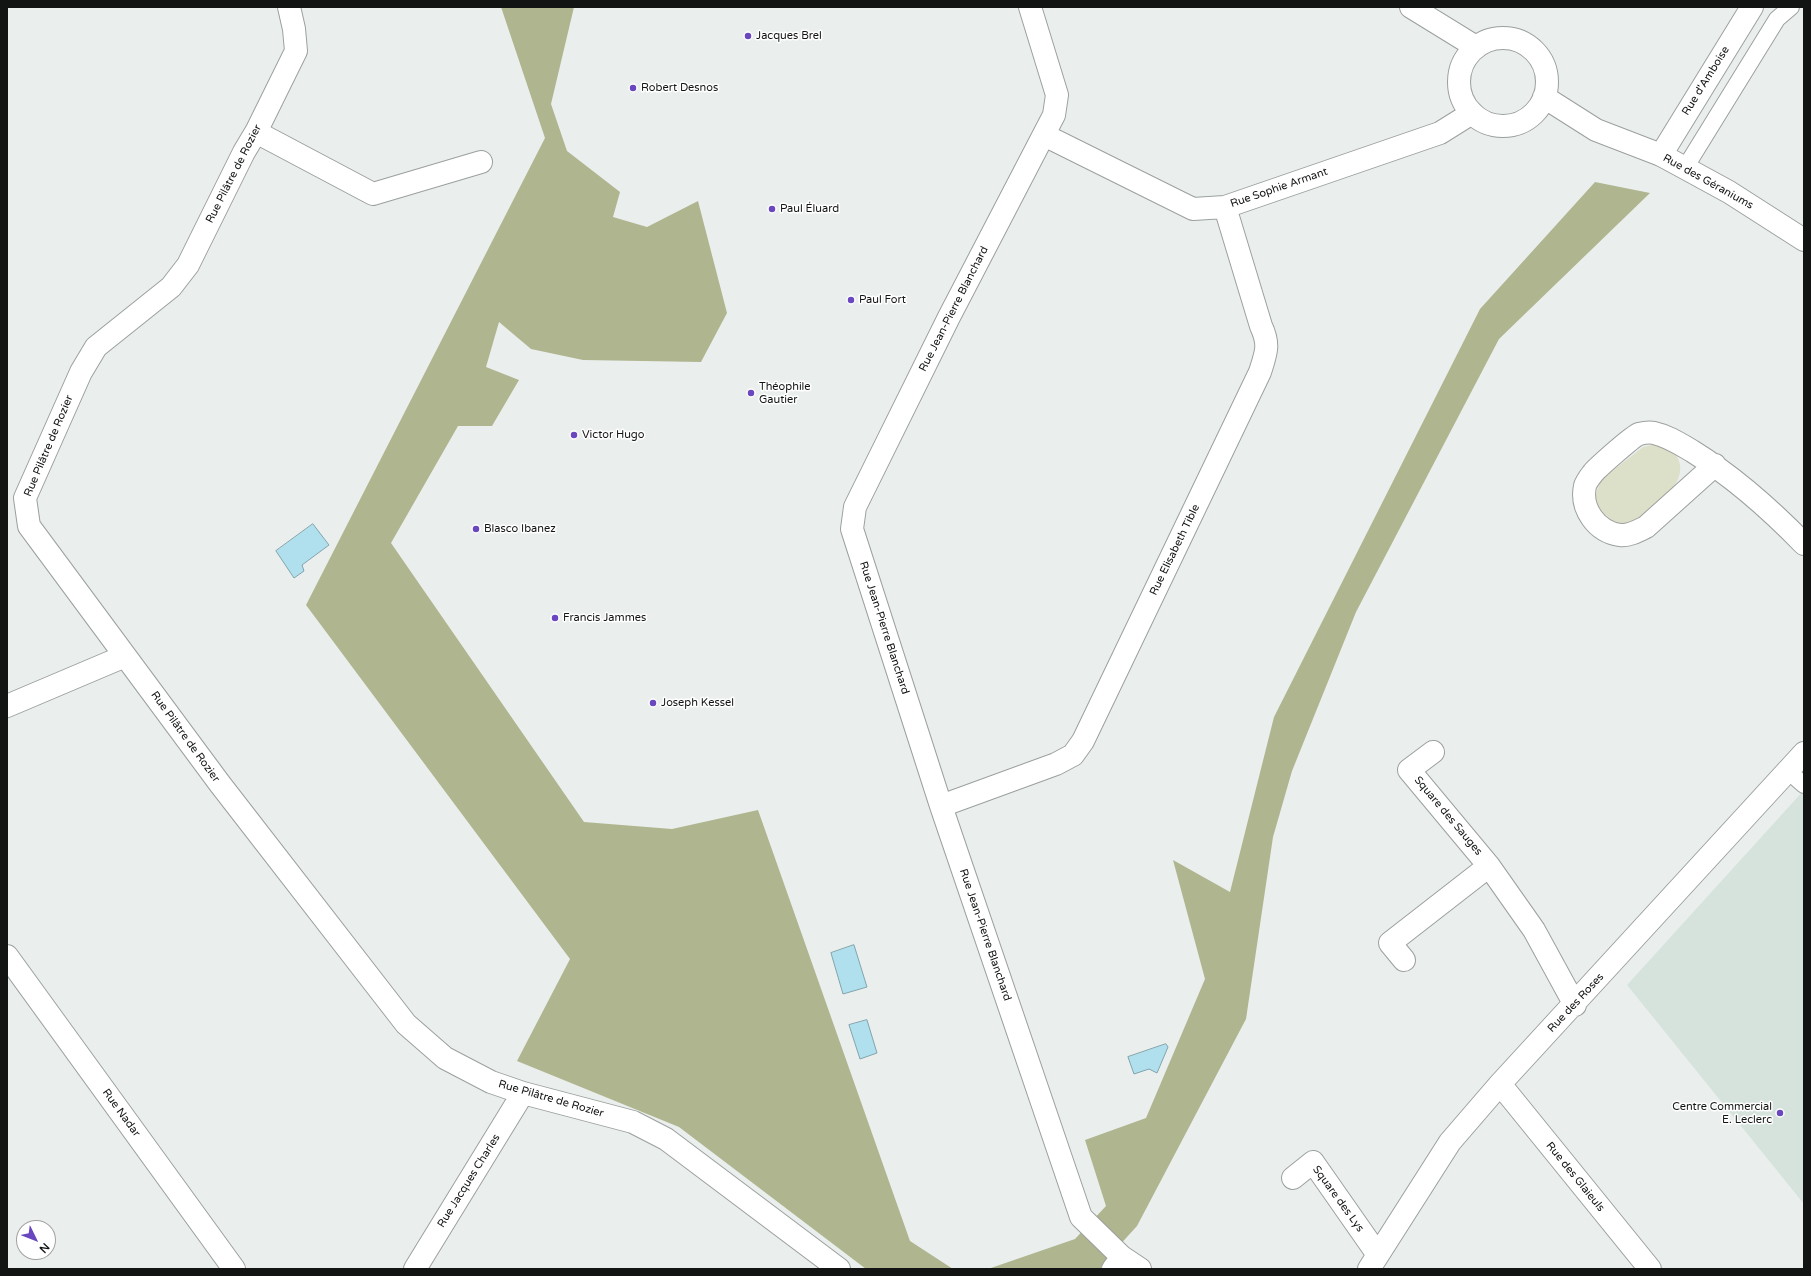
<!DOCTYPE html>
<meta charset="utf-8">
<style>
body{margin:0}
#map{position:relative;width:1811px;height:1276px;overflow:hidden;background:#eaefed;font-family:"Varela Round",sans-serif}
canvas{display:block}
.frame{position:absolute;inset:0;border:8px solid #121413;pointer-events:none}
.north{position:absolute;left:16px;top:1220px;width:40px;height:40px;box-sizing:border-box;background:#fff;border:1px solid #a0a1a1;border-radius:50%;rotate:133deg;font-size:11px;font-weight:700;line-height:16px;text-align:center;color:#121413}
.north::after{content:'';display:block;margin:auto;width:14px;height:18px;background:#6a46bf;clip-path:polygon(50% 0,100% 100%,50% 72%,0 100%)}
</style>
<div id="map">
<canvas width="1811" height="1276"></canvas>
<div class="frame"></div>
<div class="north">N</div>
</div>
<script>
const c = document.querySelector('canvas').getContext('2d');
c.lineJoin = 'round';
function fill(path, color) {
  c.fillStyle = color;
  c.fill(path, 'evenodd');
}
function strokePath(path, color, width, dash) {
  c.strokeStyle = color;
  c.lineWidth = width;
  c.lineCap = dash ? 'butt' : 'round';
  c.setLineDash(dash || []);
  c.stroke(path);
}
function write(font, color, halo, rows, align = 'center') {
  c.font = font + ' "Varela Round",sans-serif';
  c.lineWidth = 3;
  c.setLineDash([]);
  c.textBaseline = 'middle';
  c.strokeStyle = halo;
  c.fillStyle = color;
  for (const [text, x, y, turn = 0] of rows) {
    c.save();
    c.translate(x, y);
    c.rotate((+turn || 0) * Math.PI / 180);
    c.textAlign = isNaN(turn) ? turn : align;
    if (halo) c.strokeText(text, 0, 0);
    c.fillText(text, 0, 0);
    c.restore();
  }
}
fill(new Path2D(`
 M1804 790V1204L1627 985Z`), '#d6e3dd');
fill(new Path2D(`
 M1656 444C1661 446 1667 447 1671 450 1700 475 1654 511 1633 523 1629 526 1623 526 1618 528L1604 519 1596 505V493L1602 479 1643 447Z`), '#dce0c9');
fill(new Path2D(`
 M501 7H574L551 104 567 151 620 192 613 217 647 227 698 201 727 313 701 362 583 360 531 349 499 322 486 367 519 380 492 426H458L391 543 584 822 672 829 758 810 910 1241 953 1269H866L679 1127 517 1061 570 959 306 605 545 138Z
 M1595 182 1650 193 1499 339 1356 612 1292 771 1273 837 1246 1019 1137 1226 1106 1260 1100 1269H988L1075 1239 1106 1206 1085 1140 1146 1118 1205 979 1173 860 1230 892 1274 717 1480 309Z`), '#afb58f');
const water = new Path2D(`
 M313 524 329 545 302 565 304 571 294 578 276 551Z
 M854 945 867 987 843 994 831 953Z
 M867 1020 877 1053 860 1059 849 1025Z
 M1166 1044 1168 1047 1157 1073 1149 1069 1134 1074 1128 1057Z`);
fill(water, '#b0e0ed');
strokePath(water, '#81a3ac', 1);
const service = new Path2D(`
 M1685 168 1777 19 1791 7
 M1788 771 1804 785`);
const minor = new Path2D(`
 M289 7 294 29 296 51 256 132 244 152 188 265 171 287 96 347 81 372 25 498 29 526 220 784 406 1024 445 1058 491 1082 523 1093 633 1122 666 1139 839 1269
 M1030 7 1057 95 1054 115 949 317 855 507 852 529 941 806 1081 1217 1122 1257
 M256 132 373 194 481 162
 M1044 135 1193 209 1225 207 1440 133 1472 113
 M1661 155 1752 7
 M1715 465 1646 527C1638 531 1629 536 1620 535 1597 532 1580 509 1585 486 1586 482 1590 477 1593 473 1597 468 1633 436 1639 434 1643 433 1650 432 1654 433 1668 436 1680 444 1692 451 1734 477 1770 509 1804 544
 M7 706 125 656
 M1433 752 1409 770 1489 866 1534 930 1575 1005
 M941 806 1056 764 1073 755 1083 741 1260 372C1266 353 1270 345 1261 326L1225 207
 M7 956 234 1269
 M1404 960 1390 943 1489 866
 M1500 1084 1650 1269
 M1293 1178 1313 1162 1378 1255
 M415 1269 523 1093
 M1113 1269 1122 1257 1140 1269
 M1369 1269 1450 1142 1500 1084 1804 753`);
const tertiary = new Path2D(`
 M1411 7 1476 47
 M1459 82a44 44 0 1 1 88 0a44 44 0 1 1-88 0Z
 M1544 97 1596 130 1661 155 1685 168 1729 192 1804 240`);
strokePath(service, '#9ba09e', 18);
strokePath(minor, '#9ba09e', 24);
strokePath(tertiary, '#9ba09e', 24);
strokePath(service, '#fff', 16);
strokePath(minor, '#fff', 22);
strokePath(tertiary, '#fff', 22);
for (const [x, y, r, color] of [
 [748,36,4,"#6a46bf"],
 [633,88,4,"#6a46bf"],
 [772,209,4,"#6a46bf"],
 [851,300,4,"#6a46bf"],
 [751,393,4,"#6a46bf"],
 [574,435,4,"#6a46bf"],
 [476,529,4,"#6a46bf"],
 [555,618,4,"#6a46bf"],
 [653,703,4,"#6a46bf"],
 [1780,1113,4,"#6a46bf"]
]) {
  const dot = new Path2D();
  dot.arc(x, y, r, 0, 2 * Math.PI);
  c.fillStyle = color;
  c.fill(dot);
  strokePath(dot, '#fff', 1.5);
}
write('11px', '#121413', '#fff', [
 ["Jacques Brel",756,36],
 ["Robert Desnos",641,88],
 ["Paul Éluard",780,209],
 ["Paul Fort",859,300],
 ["Théophile",759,387],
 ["Gautier",759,400],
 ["Victor Hugo",582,435],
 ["Blasco Ibanez",484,529],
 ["Francis Jammes",563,618],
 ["Joseph Kessel",661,703],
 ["Centre Commercial",1772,1107,"right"],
 ["E. Leclerc",1772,1120,"right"]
], 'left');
write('11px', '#121413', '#fff', [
 ["Rue d'Amboise",1706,81,-58],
 ["Rue Pilâtre de Rozier",234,174,-63],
 ["Rue des Géraniums",1708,182,29],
 ["Rue Sophie Armant",1279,188,-19],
 ["Rue Jean-Pierre Blanchard",954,309,-63],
 ["Rue Pilâtre de Rozier",49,446,-67],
 ["Rue Elisabeth Tible",1175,550,-64],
 ["Rue Jean-Pierre Blanchard",884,628,72],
 ["Rue Pilâtre de Rozier",185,737,54],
 ["Square des Sauges",1448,816,50],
 ["Rue Jean-Pierre Blanchard",985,935,71],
 ["Rue des Roses",1576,1003,-47],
 ["Rue Pilâtre de Rozier",551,1099,16],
 ["Rue Nadar",121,1113,54],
 ["Rue des Glaieuls",1575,1177,51],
 ["Rue Jacques Charles",469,1181,-58],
 ["Square des Lys",1338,1199,54]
]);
</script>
